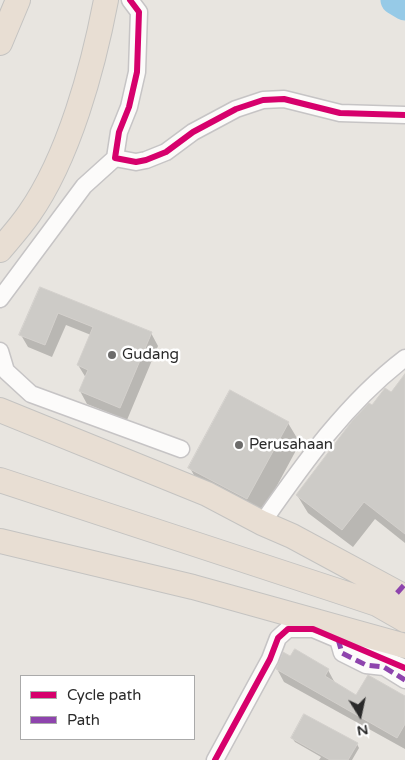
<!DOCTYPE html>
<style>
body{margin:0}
#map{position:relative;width:405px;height:760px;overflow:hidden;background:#e8e5e0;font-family:"Varela Round",sans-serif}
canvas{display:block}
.legend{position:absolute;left:20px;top:675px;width:175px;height:65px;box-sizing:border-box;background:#fff;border:1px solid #aaa;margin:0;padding:6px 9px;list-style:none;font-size:15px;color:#2a2a2a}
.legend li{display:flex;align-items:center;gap:10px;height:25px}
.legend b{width:25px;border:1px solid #aaa}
.north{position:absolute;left:335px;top:690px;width:50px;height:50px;-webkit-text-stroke:4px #fff;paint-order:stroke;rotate:170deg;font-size:14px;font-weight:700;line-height:20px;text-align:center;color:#2a2a2a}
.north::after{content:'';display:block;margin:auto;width:18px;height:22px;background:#2a2a2a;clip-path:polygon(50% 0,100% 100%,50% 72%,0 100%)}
</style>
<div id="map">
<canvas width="405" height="760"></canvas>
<ul class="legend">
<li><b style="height:6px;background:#d6006c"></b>Cycle path</li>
<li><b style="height:6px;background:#8e44ad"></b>Path</li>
</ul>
<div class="north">N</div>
</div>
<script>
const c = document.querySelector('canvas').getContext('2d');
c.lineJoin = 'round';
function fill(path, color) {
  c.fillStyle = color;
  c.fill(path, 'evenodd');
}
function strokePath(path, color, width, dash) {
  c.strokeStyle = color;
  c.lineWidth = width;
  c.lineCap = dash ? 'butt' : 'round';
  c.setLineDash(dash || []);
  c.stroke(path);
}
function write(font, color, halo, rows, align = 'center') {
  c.font = font + ' "Varela Round",sans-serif';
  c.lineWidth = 5;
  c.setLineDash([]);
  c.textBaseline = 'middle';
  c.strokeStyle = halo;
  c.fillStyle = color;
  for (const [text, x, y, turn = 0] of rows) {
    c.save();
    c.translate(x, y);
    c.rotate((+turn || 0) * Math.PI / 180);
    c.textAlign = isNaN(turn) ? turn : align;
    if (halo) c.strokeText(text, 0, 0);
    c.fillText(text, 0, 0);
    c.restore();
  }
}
fill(new Path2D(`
 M40 289 151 333 158 346 127 420 87 404 80 391 86 378 78 365 91 335 66 325 52 357 28 347 21 335Z
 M405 376V543L375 519 353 547 308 513 297 495 372 407 392 394Z
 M288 423 300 443 259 519 201 488 190 468Z
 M277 669 328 670 335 683 357 697H405V749L284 682Z
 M292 738 357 744 359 748 352 760H319L321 757 295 742Z`), '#0003');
strokePath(new Path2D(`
 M395 0 405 6`), '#96cae7', 29);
const building = new Path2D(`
 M40 287 152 332 120 408 79 391 88 370 77 365 93 327 58 313 45 345 19 335Z
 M405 374V534L364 502 342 530 296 495 352 421 369 403 372 405 385 388 391 392Z
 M230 390 289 422 247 499 188 468Z
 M295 649 329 669 325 676 356 695 368 675 405 696V724L397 738 276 669 283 652 290 656Z
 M304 714 358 743 348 760H330L291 738Z`);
fill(building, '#cdcbc7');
strokePath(building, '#d3d0cc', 1);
const minor = new Path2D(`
 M130 0 139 12 137 72 129 107 119 132 115 158 136 162 146 160 166 152 193 132 236 109 263 100 284 99 340 113 405 115
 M0 299 84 186 115 158
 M0 351 6 371 31 394 181 449
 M262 523C304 463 346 403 405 358
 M338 639 342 653 366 665 384 667 405 680
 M215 760 270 659 278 638 288 629H313L405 668`);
const highway = new Path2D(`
 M0 43 18 0
 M0 250C10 238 20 227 29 214 69 157 93 68 106 0
 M0 410 207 494 262 523 292 536 405 597
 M0 480 335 590 377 604 405 620
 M0 541 193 587 405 646`);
strokePath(minor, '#c6c4c5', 19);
strokePath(highway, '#c4c3c1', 26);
strokePath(minor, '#fcfbfa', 16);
strokePath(highway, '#e8ded3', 24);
strokePath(new Path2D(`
 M397 593 405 584
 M338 639 342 653 366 665 384 667 405 680`), '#8e44ad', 5, [10, 5]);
strokePath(new Path2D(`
 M130 0 139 12 137 72 129 107 119 132 115 158 136 162 146 160 166 152 193 132 236 109 263 100 284 99 340 113 405 115
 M215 760 270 659 278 638 288 629H313L405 668`), '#d6006c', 6);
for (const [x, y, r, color] of [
 [112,355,5,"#6c6b6a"],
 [239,445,5,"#6c6b6a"]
]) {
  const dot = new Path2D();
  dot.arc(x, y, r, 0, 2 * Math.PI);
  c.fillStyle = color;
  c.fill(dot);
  strokePath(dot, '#fff', 2);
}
write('15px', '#2a2a2a', '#fff', [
 ["Gudang",122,355],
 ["Perusahaan",249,445]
], 'left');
</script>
